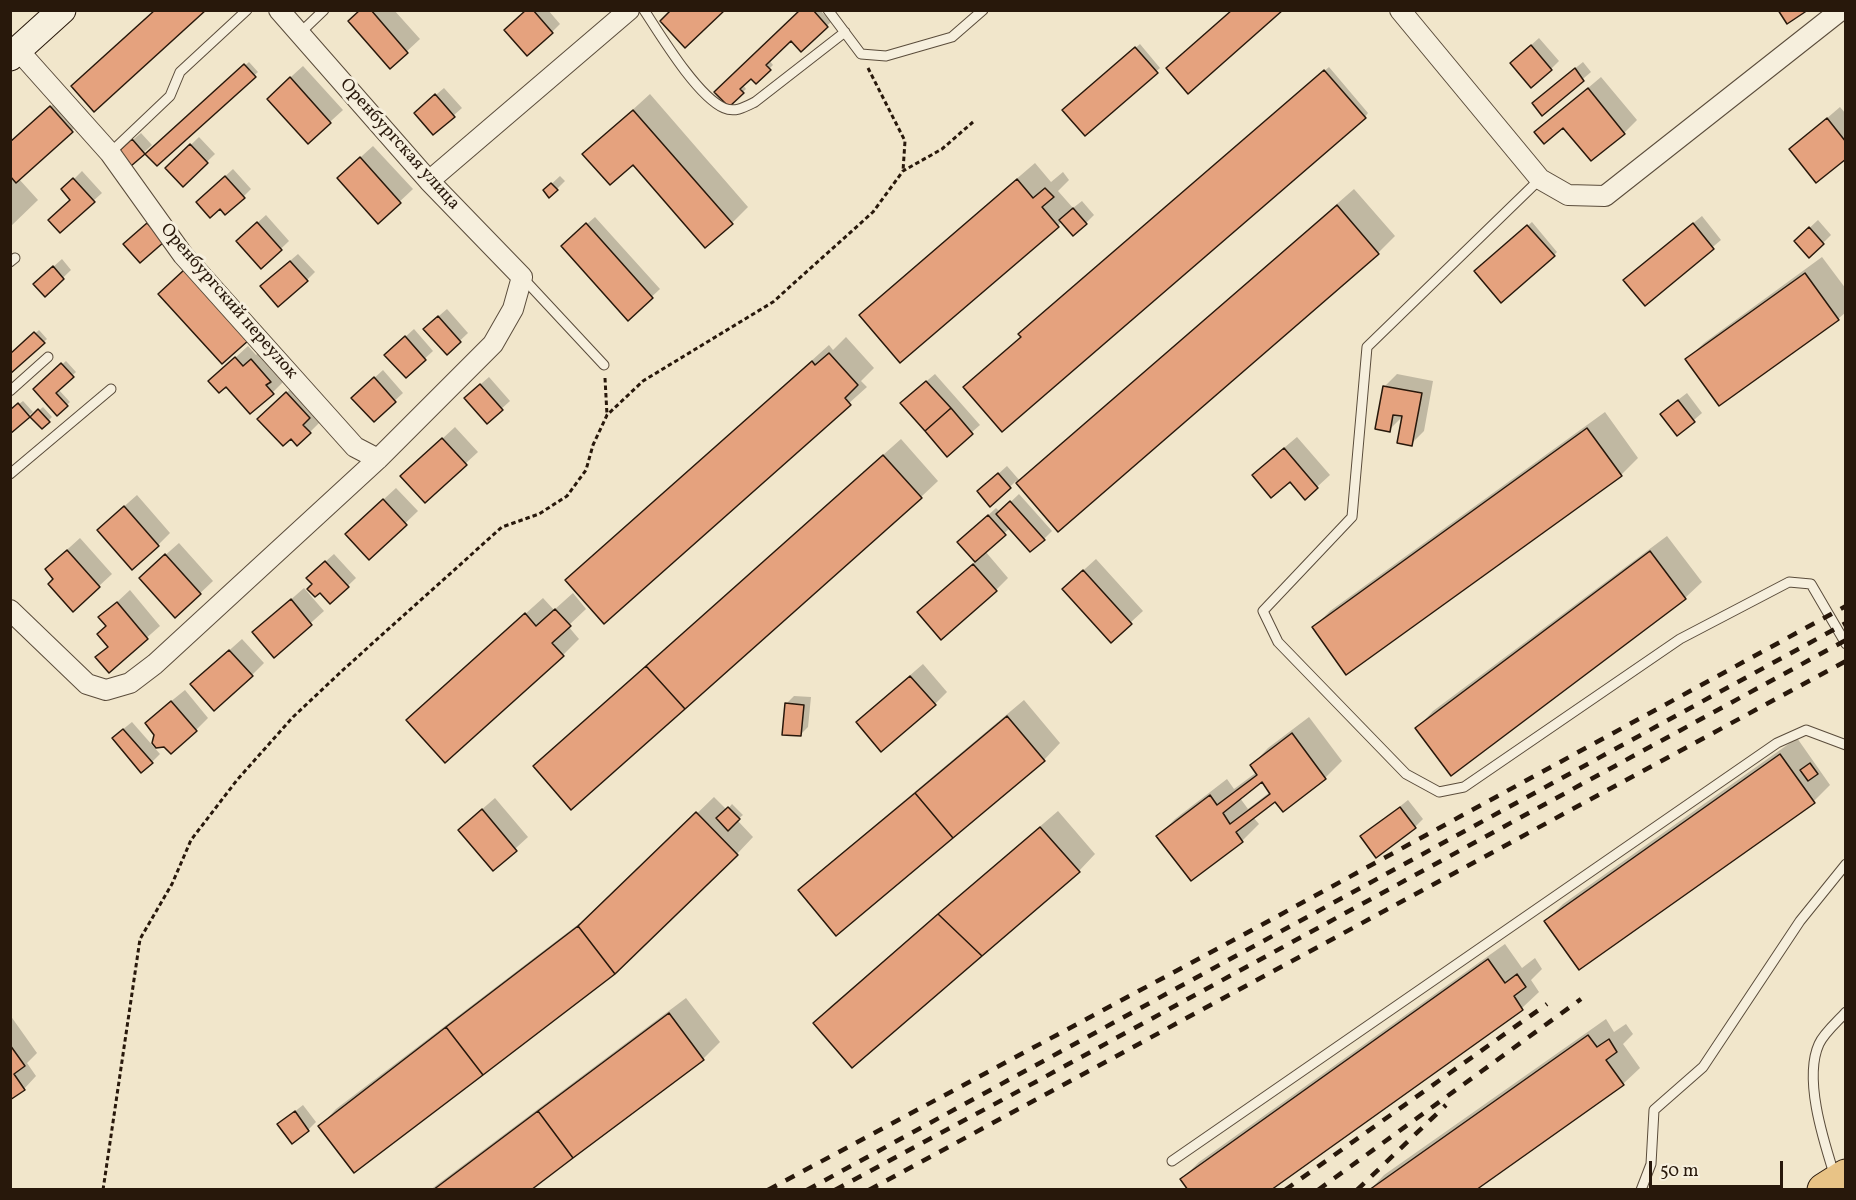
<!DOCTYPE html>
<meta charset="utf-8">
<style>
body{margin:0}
#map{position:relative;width:1856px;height:1200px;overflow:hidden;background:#f1e6cb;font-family:Vollkorn,serif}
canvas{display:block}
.frame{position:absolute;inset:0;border:12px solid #28180b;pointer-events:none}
.scale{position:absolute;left:1649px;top:1161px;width:134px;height:27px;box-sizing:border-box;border:3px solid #28180b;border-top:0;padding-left:8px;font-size:18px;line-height:21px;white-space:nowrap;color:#28180b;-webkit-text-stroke:4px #f6efdd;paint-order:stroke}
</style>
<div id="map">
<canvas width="1856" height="1200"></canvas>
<div class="frame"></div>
<div class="scale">50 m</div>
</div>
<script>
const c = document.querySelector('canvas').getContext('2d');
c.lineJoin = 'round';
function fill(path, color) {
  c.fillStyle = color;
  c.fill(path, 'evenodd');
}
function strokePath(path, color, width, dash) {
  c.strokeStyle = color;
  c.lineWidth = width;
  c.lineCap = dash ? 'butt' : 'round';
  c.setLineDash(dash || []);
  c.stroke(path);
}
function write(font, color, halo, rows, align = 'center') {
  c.font = font + ' Vollkorn,serif';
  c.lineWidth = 6;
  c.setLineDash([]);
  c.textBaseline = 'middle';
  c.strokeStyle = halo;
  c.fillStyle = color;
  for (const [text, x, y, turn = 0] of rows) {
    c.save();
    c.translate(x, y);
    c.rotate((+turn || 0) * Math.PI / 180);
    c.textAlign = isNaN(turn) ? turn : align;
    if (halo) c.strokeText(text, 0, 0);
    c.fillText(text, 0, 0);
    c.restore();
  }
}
fill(new Path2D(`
 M361 10H394L420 39 390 67Z
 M527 10H548L560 24 552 32Z
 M802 10H820L831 22 801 50 791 39 769 60 773 65 756 82 751 77 743 85 746 89 729 105 717 92Z
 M1539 38 1559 61 1551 69 1520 55Z
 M1140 44 1160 68 1085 134 1068 107Z
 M249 62 258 72 157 164 147 154Z
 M1583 62 1591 72 1542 114V95Z
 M303 66 343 110 308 142 281 86Z
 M1329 67 1368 113 1365 117 1023 337 1024 330Z
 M1601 77 1637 120 1624 133 1591 159 1564 126 1536 132Z
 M444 88 462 108 454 115 424 105Z
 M650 94 748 207 732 223 633 163 584 154Z
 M59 99 80 123 19 179 38 200 10 227V182L15 178 10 143Z
 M1840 107 1846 114V157L1791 149Z
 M141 133 152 145 131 164 128 144Z
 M199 137 215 154 183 185 167 168Z
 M373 146 413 189 378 222 351 166Z
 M1035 163 1051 182 1063 172 1069 180 1058 191 1073 208 1082 201 1094 215 1086 223 1073 234 1062 221 1058 226 861 315 877 299Z
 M233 169 251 189 243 197 206 194Z
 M82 171 102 193 60 231 71 199V182Z
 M560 176 565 181 557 189 545 190Z
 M1354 189 1395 236 1378 253 1058 530 1016 481 991 505 987 484 1007 466 1020 481Z
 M266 215 289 241 262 267 246 233Z
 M1702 216 1721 240 1645 304 1633 272Z
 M595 217 660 289 628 319 571 238Z
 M1818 220 1831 235 1823 243 1804 233Z
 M1532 222 1557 252 1554 255 1479 268Z
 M298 254 315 272 307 280 270 278Z
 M1822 257 1846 289V312L1838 319 1720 404 1687 359 1704 343Z
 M62 259 71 270 45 295 43 276Z
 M447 309 468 333 447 353 433 321Z
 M414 329 433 351 406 376 394 347Z
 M39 330 47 339 10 372V355Z
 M846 337 874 368 861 381 867 387 604 622 567 580 829 345 833 350Z
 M248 346 256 355 264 348 285 380 273 392 223 369Z
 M66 361 76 372 58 389 70 402 57 414 35 389Z
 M383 370 403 393 374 420 361 390Z
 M935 374 980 425 947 454 910 395Z
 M1397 374 1433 381 1424 431 1411 444 1404 415 1389 430 1385 386Z
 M489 377 510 401 487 422 474 390Z
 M299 381 322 420 310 432 272 407Z
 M1687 393 1702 413 1678 434 1670 406Z
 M23 401 33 412 10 432V411Z
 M43 407 52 417 42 427 32 417Z
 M1605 412 1638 458 1621 475 1347 673 1314 627 1330 611Z
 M455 427 478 452 465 464H415Z
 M1297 437 1330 475 1317 487 1290 480 1266 463Z
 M901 439 938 481 921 497 552 750Z
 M396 488 418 511 369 558 359 522Z
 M1019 494 1052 531 1044 539 1010 528 985 551 1008 578 996 590 932 600 976 561 959 542 996 508 1000 512Z
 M137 495 170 533 158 545 111 518Z
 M1667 536 1702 582 1685 598 1417 728 1433 711Z
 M80 538 112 574 73 610 55 578 59 557Z
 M179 543 213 581 176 616 154 565Z
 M334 554 356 578 331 602 314 584 316 570Z
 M1096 559 1143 611 1130 623 1076 577Z
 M304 588 324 611 274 656 254 632Z
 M130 590 160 626 109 671 97 657 109 646 108 625 101 617Z
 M573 593 586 609 568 626 579 639 563 655 425 704 543 598 554 610Z
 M242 639 264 663 252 675 205 672Z
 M923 664 947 692 935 704 870 710Z
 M185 690 208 718 196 730 165 745 153 746 160 754 152 762 122 730 132 722 153 746 159 711Z
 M794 696 811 697 808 727 800 735 786 704Z
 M1024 700 1060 743 1044 760 800 890 817 874Z
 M1309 717 1342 761 1325 778 1283 810 1276 800 1253 817 1259 824 1242 841 1158 836 1175 819 1227 779 1234 789 1257 772 1252 765 1268 748ZM1263 780 1270 792 1248 809 1240 798Z
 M1797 738 1830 785 1814 801 1546 921 1563 904Z
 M714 797 727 810 732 804 743 815 737 820 753 837 737 854 320 1126 336 1109 597 910Z
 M495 798 528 837 493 869 472 818Z
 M1408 800 1423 819 1415 827 1362 837Z
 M1058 811 1095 854 1079 871 815 1023 831 1006Z
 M1505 944 1522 968 1535 958 1542 969 1531 980 1539 992 1522 1008 1269 1190 1182 1179 1199 1162Z
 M686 998 720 1042 703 1059 529 1190H430Z
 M10 1015 37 1053 27 1063 36 1076 24 1089 10 1098Z
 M1606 1019 1614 1032 1626 1024 1633 1034 1623 1044 1640 1068 1623 1084 1370 1190 1384 1175Z
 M303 1105 316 1122 308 1130 279 1124Z`), '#0003');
const building = new Path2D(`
 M155 10H206L94 112 71 86Z
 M360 10H371L408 53 390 69 348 21Z
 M526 10H533L553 33 527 56 504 30Z
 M671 10H725L685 48 660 21Z
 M800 10H813L828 27 801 52 791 41 766 65 771 70 756 84 751 79 740 89 744 93 729 107 714 92Z
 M1232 10H1283L1188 94 1166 68Z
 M1778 10H1808L1787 24Z
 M1531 45 1552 70 1531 88 1510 63Z
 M1135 47 1158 73 1085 136 1062 110Z
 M244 64 256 77 157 166 145 154Z
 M1575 68 1584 81 1542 116 1532 103Z
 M1324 70 1366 118 1002 432 963 387 1021 337 1018 334Z
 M290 77 331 123 308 144 267 99Z
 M1588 88 1625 134 1591 161 1563 128 1544 144 1534 132Z
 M435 94 455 117 433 135 414 113Z
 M50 106 73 132 16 183 10 176V142Z
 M633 110 733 224 705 248 633 165 610 185 582 154Z
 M1827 118 1846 142V159L1816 183 1789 149Z
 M132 139 145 154 131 166 118 152Z
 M190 144 208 163 183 187 165 168Z
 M360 157 401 203 378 224 337 178Z
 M225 176 245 198 225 215 220 209 210 218 196 202Z
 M73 178 95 202 60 233 48 220 70 200 61 189Z
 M1017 179 1033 198 1045 188 1054 197 1042 207 1059 227 900 363 859 315Z
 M551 183 558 190 549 198 543 190Z
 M1337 205 1379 254 1058 532 1016 483Z
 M1073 208 1087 224 1073 236 1059 220Z
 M257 222 282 250 261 269 236 241Z
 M147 223 164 242 140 263 123 244Z
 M586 223 653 298 628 321 561 246Z
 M1693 223 1714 249 1645 306 1623 280Z
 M1527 225 1555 256 1501 303 1474 271Z
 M1809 227 1824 244 1809 258 1794 241Z
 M290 261 308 281 278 307 260 286Z
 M53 266 64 279 45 297 33 284Z
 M184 270 249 340 222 364 158 294Z
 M1805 273 1839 320 1719 406 1685 359Z
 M438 316 461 342 447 355 423 329Z
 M34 332 45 343 10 374V354Z
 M405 336 426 360 406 378 384 355Z
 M829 353 858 385 845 398 851 405 604 624 565 580 812 361 815 365Z
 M235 357 243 366 251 359 271 382 266 385 274 394 250 414 226 387 219 393 208 381Z
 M61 363 74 377 56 393 68 406 57 416 33 389Z
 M374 377 396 402 374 422 351 398Z
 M926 381 951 408 925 431 900 403Z
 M480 384 503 410 487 424 464 398Z
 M1383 386 1422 393 1412 446 1397 443 1402 416 1393 415 1390 432 1375 429Z
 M286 392 310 418 303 425 311 433 297 446 291 439 283 446 257 419Z
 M1678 400 1695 422 1677 436 1660 414Z
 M18 403 30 417 10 434V410Z
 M951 408 973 434 947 457 925 431Z
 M38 409 50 422 42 429 30 417Z
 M1587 428 1622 476 1346 675 1312 627Z
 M442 438 467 465 425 503 400 476Z
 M1284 448 1318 488 1305 500 1290 482 1271 498 1252 475Z
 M883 455 922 498 685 709 646 666Z
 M998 473 1011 488 990 507 977 491Z
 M383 499 407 525 369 560 345 534Z
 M1010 501 1045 540 1030 552 996 514Z
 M124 506 159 546 132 570 97 530Z
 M988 515 1006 535 975 562 957 542Z
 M67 550 100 587 73 612 48 584 53 579 45 569Z
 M1650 551 1686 599 1451 776 1415 728Z
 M165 554 201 594 175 618 139 578Z
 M325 561 349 587 330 604 320 593 315 597 307 589 312 584 306 578Z
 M973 564 997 591 941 640 917 612Z
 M1083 570 1132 624 1111 643 1062 589Z
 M291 599 312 625 274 658 252 632Z
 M117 602 148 639 109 673 95 657 108 647 97 634 106 626 98 617Z
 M555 609 571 626 552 643 564 656 445 763 406 720 525 613 536 626Z
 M229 650 253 676 214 711 190 684Z
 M646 666 685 709 571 810 533 766Z
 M910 676 936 705 881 752 856 722Z
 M171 701 197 731 171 754 164 747 156 748 152 743 154 735 145 723Z
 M785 703 804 705 801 736 782 735Z
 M1007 716 1045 761 953 838 915 793Z
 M123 729 153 763 141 773 112 738Z
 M1292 733 1326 779 1283 812 1275 802 1236 832 1243 842 1191 881 1156 836 1210 795 1217 805 1257 775 1250 765ZM1262 782 1270 794 1230 824 1223 813Z
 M1780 754 1815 803 1579 970 1544 921Z
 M1810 763 1818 774 1808 781 1800 770Z
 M915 793 953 838 836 936 798 890Z
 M728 807 740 819 728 831 716 818Z
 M1400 807 1416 828 1376 858 1360 836Z
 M482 809 517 851 493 871 458 830Z
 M696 812 738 855 615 974 578 926Z
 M1040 827 1080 872 982 956 938 914Z
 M938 914 982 956 852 1068 813 1023Z
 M578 926 615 974 483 1075 446 1027Z
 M1488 959 1505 983 1517 974 1526 987 1514 996 1523 1010 1271 1190H1188L1180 1179Z
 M669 1013 704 1060 573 1158 538 1111Z
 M446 1027 483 1075 354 1173 318 1126Z
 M1588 1035 1597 1047 1609 1039 1617 1052 1606 1060 1624 1085 1476 1190H1369Z
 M10 1045 25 1066 14 1074 25 1090 10 1100Z
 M295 1111 309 1131 292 1144 277 1124Z
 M538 1111 573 1158 531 1190H433Z`);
fill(building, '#e5a27e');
strokePath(building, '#28180b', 1.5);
const lane = new Path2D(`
 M644 10C661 36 697 96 724 108 735 113 745 107 755 102L845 32
 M828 10 861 54 886 56 952 37 983 10
 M300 33 324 10
 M110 153 170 96 180 72 247 10
 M1540 179 1367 347 1352 517 1263 611 1278 642 1406 774 1439 792 1464 787 1680 639 1789 582 1811 584 1846 644
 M10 262 15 258
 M522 277 604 365
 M10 391 48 357
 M10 474 111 389
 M1172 1161 1777 743 1806 730 1846 745
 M1835 1177C1824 1142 1803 1079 1819 1044 1824 1033 1837 1022 1846 1012
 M1641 1190 1651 1164 1654 1110 1703 1067 1800 921 1846 864`);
const street = new Path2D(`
 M1400 10 1540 179 1568 195 1605 196 1841 10
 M18 50 110 153 183 255 355 447 378 459
 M429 181 629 10
 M10 610 87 684 106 690 130 683 155 664 378 459 493 344 513 309 522 277 429 181 279 10`);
const secondary = new Path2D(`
 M10 57 62 10`);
const highway = new Path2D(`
 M1824 1190 1846 1176`);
strokePath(lane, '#5a4c3b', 11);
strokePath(street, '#5a4c3b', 22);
strokePath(secondary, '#28180b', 29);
strokePath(highway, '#28180b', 35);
strokePath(new Path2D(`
 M868 68 905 141 903 171
 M605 378 607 415
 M103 1190 140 939 172 884 191 840 237 780 293 717 344 669 502 527 539 514 567 496 586 470 593 445 607 415 643 381 773 302 873 212 903 171 942 149 973 122`), '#28180b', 3, [4.5, 3]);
strokePath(lane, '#f6efdd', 9);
strokePath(street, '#f6efdd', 20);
strokePath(secondary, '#f6efdd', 27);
strokePath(highway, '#e8c386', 33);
strokePath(new Path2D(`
 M768 1190 1243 935 1846 606
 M807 1190 1846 623
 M835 1190 1041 1079 1846 640
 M869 1190 1846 661
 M1285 1190 1547 1004
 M1318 1190 1581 999
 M1357 1190 1446 1105`), '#28180b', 4.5, [10, 10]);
write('18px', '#28180b', '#f6efdd', [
 ["Оренбургская улица",399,145,48],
 ["Оренбургский переулок",228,302,49]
]);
</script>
